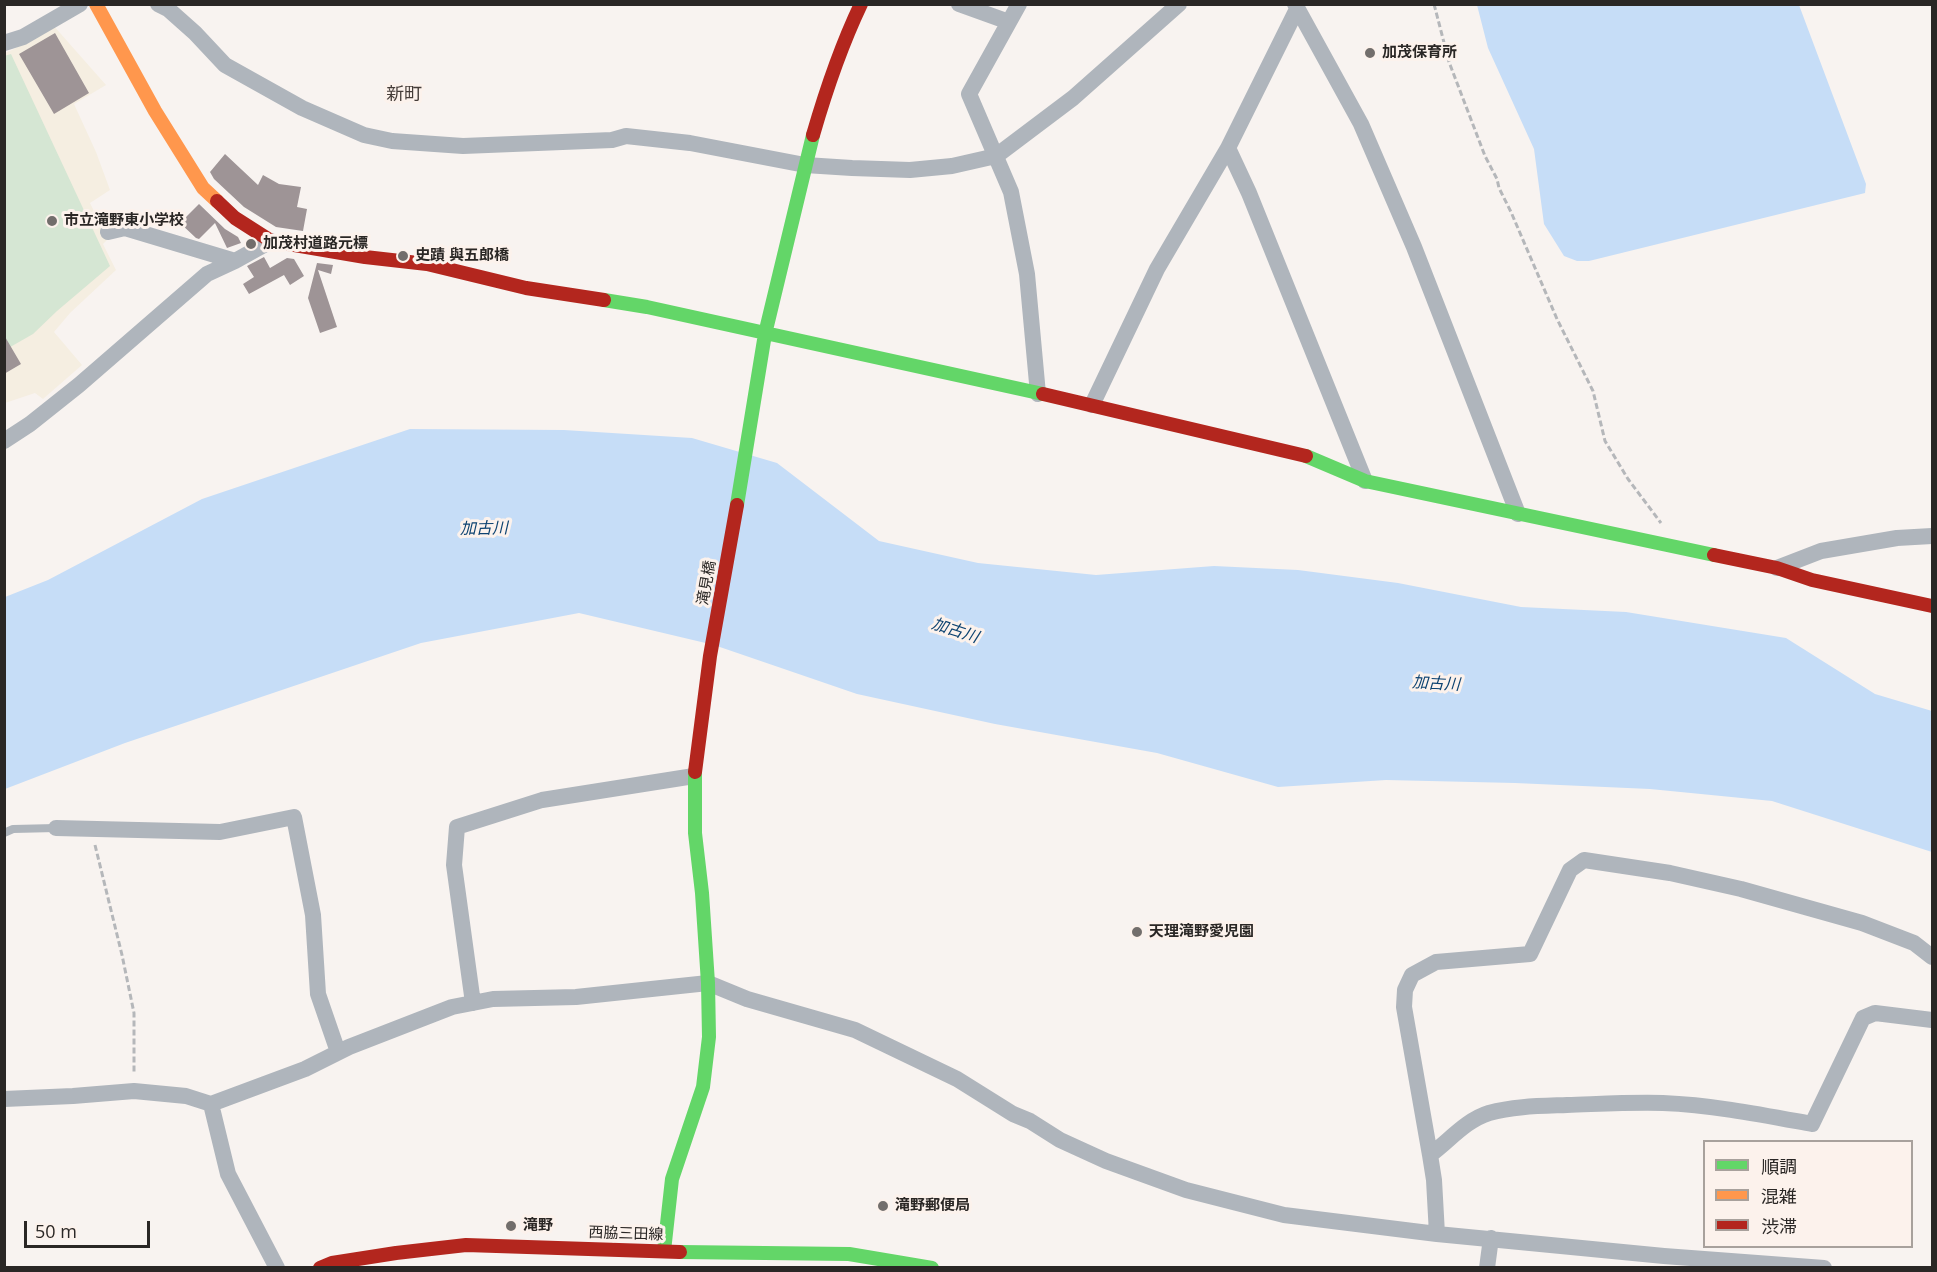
<!DOCTYPE html>
<meta charset="utf-8">
<style>
body{margin:0}
#map{position:relative;width:1937px;height:1272px;overflow:hidden;background:#f8f3f0;font-family:"Open Sans","Noto Sans JP",sans-serif}
canvas{display:block}
.frame{position:absolute;inset:0;border:6px solid #2a2725;pointer-events:none}
.legend{position:absolute;left:1703px;top:1140px;width:210px;height:108px;box-sizing:border-box;background:#fcf2ec;border:2px solid #a8a19c;margin:0;padding:8px 10px;list-style:none;font-size:18px;color:#2a2725}
.legend li{display:flex;align-items:center;gap:12px;height:30px}
.legend b{width:30px;border:2px solid #a8a19c}
.scale{position:absolute;left:24px;top:1221px;width:126px;height:27px;box-sizing:border-box;border:3px solid #2a2725;border-top:0;padding-left:8px;font-size:18px;line-height:21px;white-space:nowrap;color:#2a2725;-webkit-text-stroke:4px #fcf2ec;paint-order:stroke}
</style>
<div id="map">
<canvas width="1937" height="1272"></canvas>
<div class="frame"></div>
<ul class="legend">
<li><b style="height:8px;background:#63d668"></b>順調</li>
<li><b style="height:8px;background:#ff974d"></b>混雑</li>
<li><b style="height:8px;background:#b3261e"></b>渋滞</li>
</ul>
<div class="scale">50 m</div>
</div>
<script>
const c = document.querySelector('canvas').getContext('2d');
c.lineJoin = 'round';
function fill(path, color) {
  c.fillStyle = color;
  c.fill(path, 'evenodd');
}
function strokePath(path, color, width, dash) {
  c.strokeStyle = color;
  c.lineWidth = width;
  c.lineCap = dash ? 'butt' : 'round';
  c.setLineDash(dash || []);
  c.stroke(path);
}
function write(font, color, halo, rows, align = 'center') {
  c.font = font + ' "Open Sans","Noto Sans JP",sans-serif';
  c.lineWidth = 6;
  c.setLineDash([]);
  c.textBaseline = 'middle';
  c.strokeStyle = halo;
  c.fillStyle = color;
  for (const [text, x, y, turn = 0] of rows) {
    c.save();
    c.translate(x, y);
    c.rotate((+turn || 0) * Math.PI / 180);
    c.textAlign = isNaN(turn) ? turn : align;
    if (halo) c.strokeText(text, 0, 0);
    c.fillText(text, 0, 0);
    c.restore();
  }
}
fill(new Path2D(`
 M53 25 106 85 74 104 96 152 110 190 90 203 108 239 103 244 116 270 70 313 54 332 82 365 43 399 35 393 5 403V53L14 49Z`), '#f5eee1');
fill(new Path2D(`
 M11 54 110 266 57 311 33 334 5 350 4 56Z`), '#d5e6d3');
fill(new Path2D(`
 M1477 5H1799L1866 184 1865 193 1589 261H1577L1564 256 1544 224 1534 149 1488 48Z
 M410 429 564 430 692 438 777 463 879 541 978 563 1096 575 1214 566 1298 570 1398 583 1521 607 1626 612 1786 638 1875 694 1932 711V852L1772 801 1650 789 1515 783 1386 780 1278 787 1157 753 995 724 857 694 714 645 579 613 421 643 125 743 5 789V597L48 580 202 499Z`), '#c6ddf7');
fill(new Path2D(`
 M55 33 89 93 54 114 19 54Z
 M225 154 258 185 263 175 279 184 301 187 297 207 307 209 303 231 276 227 244 207 214 179 210 172Z
 M199 204 225 229 238 237 241 243 227 248 215 223 199 239 196 238 180 223Z
 M264 257 270 268 287 258 294 259 304 276 290 285 284 275 249 294 243 284 254 277 247 266Z
 M317 263 333 265 331 274 318 270 337 327 320 333 308 298Z
 M4 335 21 364 4 374Z`), '#9e9496');
strokePath(new Path2D(`
 M1434 4 1449 62 1485 156 1497 179 1499 188 1511 212 1557 319 1593 391 1605 441 1628 479 1661 523
 M95 845 122 955 134 1013V1074`), '#b5b7ba', 3, [6, 3]);
strokePath(new Path2D(`
 M4 833 13 829 56 828`), '#afb5bc', 8);
strokePath(new Path2D(`
 M158 4 168 9 195 33 225 65 302 108 364 135 392 141 463 146 612 140 626 136 690 143 805 165 852 168 910 170 952 166 996 156 1073 98 1179 4
 M959 4 1009 22
 M1019 4 969 94 1011 192 1027 274 1038 394
 M1295 4 1361 124 1414 247 1518 514
 M4 43 23 37 80 4
 M1228 148 1249 193 1365 481
 M108 232 125 228 235 261
 M1092 405 1157 269 1228 148 1297 9
 M4 441 30 424 79 385 207 274 235 261 271 241
 M1777 568 1821 551 1897 538 1932 536
 M56 828 220 832 294 817 313 915 318 994 338 1052
 M1932 957 1914 943 1862 923 1741 889 1670 873 1584 860 1570 870 1530 954 1436 962 1412 975 1405 990 1404 1007 1430 1155C1449 1141 1466 1120 1489 1113 1514 1106 1541 1106 1567 1105 1599 1104 1631 1102 1663 1103 1713 1105 1763 1115 1812 1124L1863 1018 1875 1013 1932 1020
 M473 1003 454 865 457 827 542 800 694 776
 M4 1099 73 1096 134 1091 186 1096 211 1104 305 1069 349 1047 452 1007 493 999 576 997 708 983 747 999 855 1030 957 1079 1013 1114 1030 1121 1060 1140 1106 1161 1186 1190 1284 1215 1437 1234 1664 1256 1824 1268
 M211 1104 228 1174 277 1268
 M1430 1155 1434 1180 1437 1234
 M1487 1268 1491 1238`), '#afb5bc', 16);
strokePath(new Path2D(`
 M604 300 647 307 1043 394
 M1306 456 1365 481 1714 555
 M737 505 765 334 813 135
 M664 1251 672 1179 703 1087 709 1037 708 983 702 893 695 833V772
 M680 1252 849 1254 932 1268`), '#63d668', 14);
strokePath(new Path2D(`
 M96 4 155 111 203 188 217 201`), '#ff974d', 14);
strokePath(new Path2D(`
 M813 135C826 90 841 46 861 4
 M217 201 235 218 271 241 365 257 427 264 526 288 604 300
 M1043 394 1306 456
 M1714 555 1777 568 1812 580 1932 606
 M695 772 710 656 737 505
 M320 1268 332 1263 396 1253 466 1245 680 1252`), '#b3261e', 14);
for (const [x, y, r, color] of [
 [1370,53,6,"#726e6c"],
 [52,221,6,"#726e6c"],
 [251,244,6,"#726e6c"],
 [403,256,6,"#726e6c"],
 [1137,932,6,"#726e6c"],
 [883,1206,6,"#726e6c"],
 [511,1226,6,"#726e6c"]
]) {
  const dot = new Path2D();
  dot.arc(x, y, r, 0, 2 * Math.PI);
  c.fillStyle = color;
  c.fill(dot);
  strokePath(dot, '#fcf2ec', 2);
}
write('bold 15px', '#2a2725', '#fcf2ec', [
 ["加茂保育所",1382,53],
 ["市立滝野東小学校",64,221],
 ["加茂村道路元標",263,244],
 ["史蹟 與五郎橋",415,256],
 ["天理滝野愛児園",1149,932],
 ["滝野郵便局",895,1206],
 ["滝野",523,1226]
], 'left');
write('15px', '#2a2725', '#fcf2ec', [
 ["滝見橋",707,583,-80],
 ["西脇三田線",626,1234,2]
]);
write('italic 16px', '#0d4371', '#fcf2ec', [
 ["加古川",484,529,-1],
 ["加古川",955,631,18],
 ["加古川",1436,684,3]
]);
write('18px', '#453d39', '#fcf2ec', [
 ["新町",404,95]
]);
</script>
